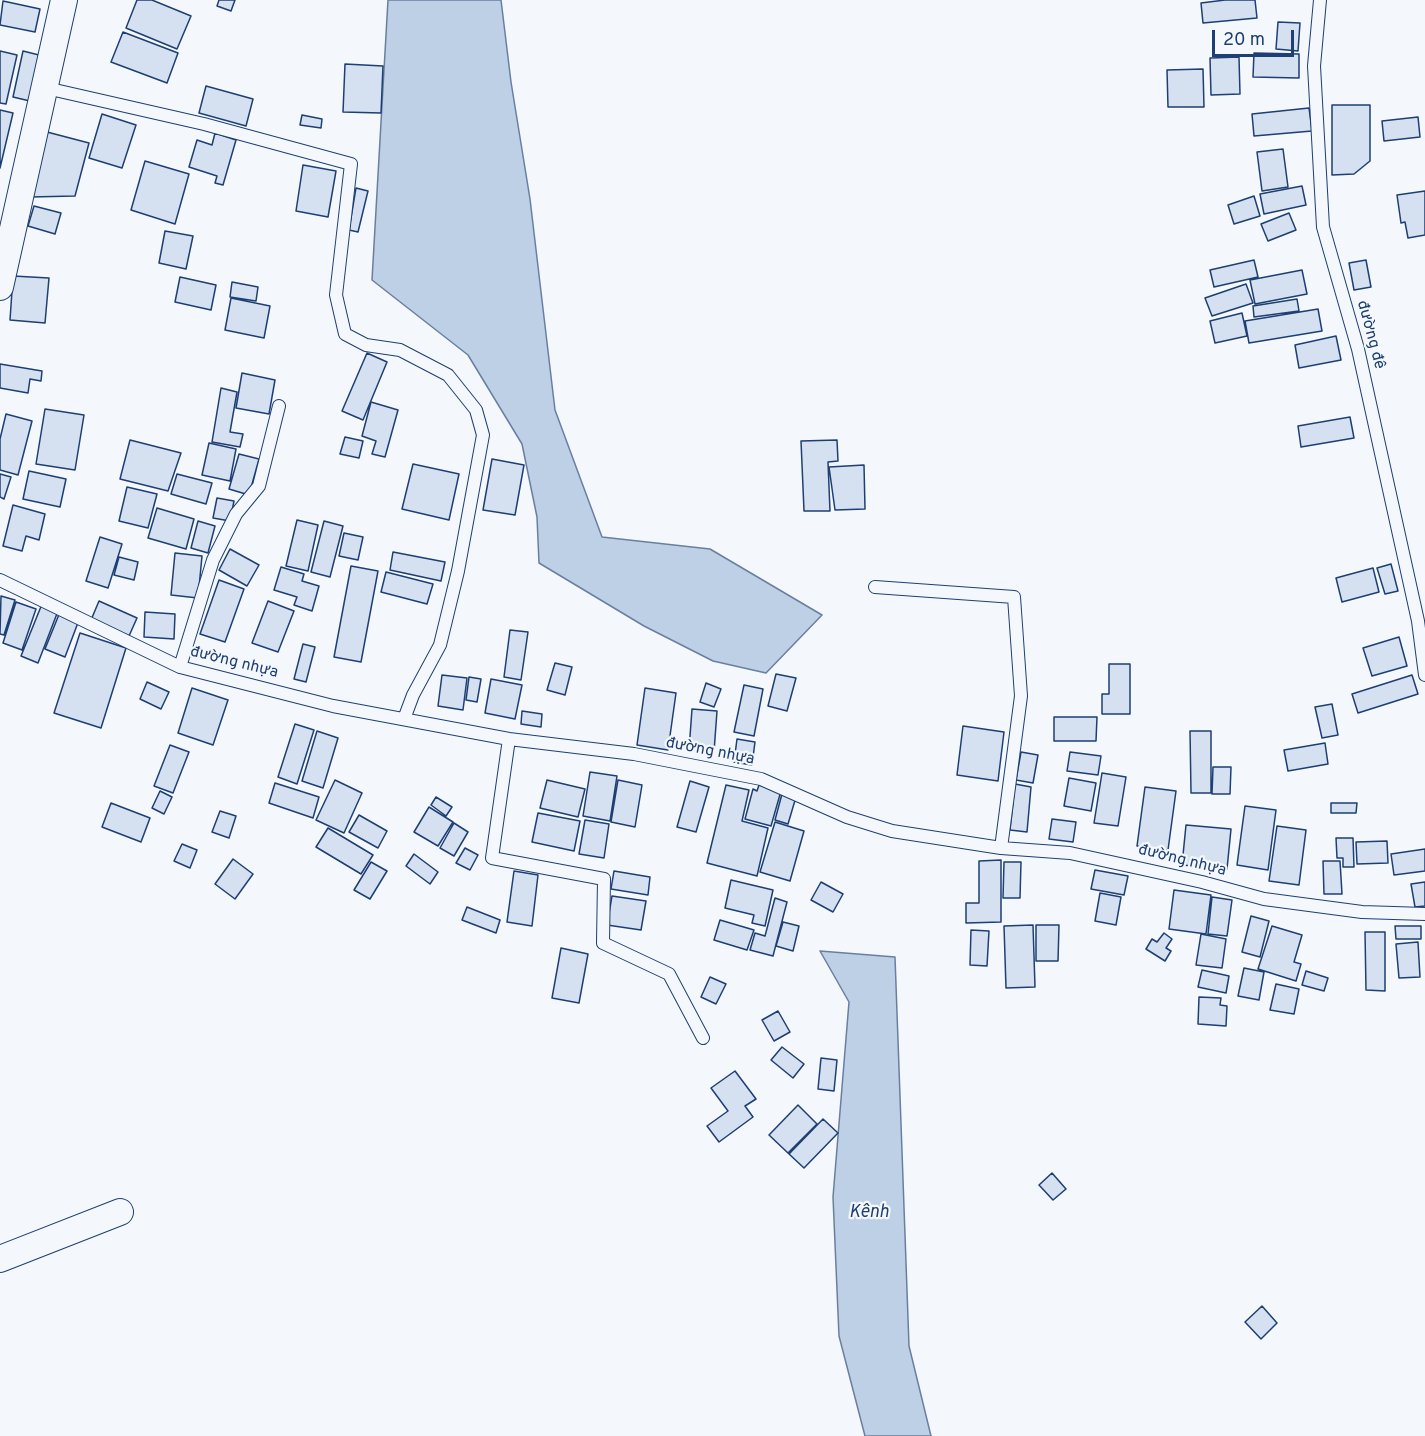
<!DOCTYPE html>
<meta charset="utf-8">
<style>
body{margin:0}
#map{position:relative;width:1425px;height:1436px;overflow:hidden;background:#f4f7fb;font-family:Overpass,sans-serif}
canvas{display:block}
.scale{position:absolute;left:1212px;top:30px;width:82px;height:27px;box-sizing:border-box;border:3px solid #1d3f73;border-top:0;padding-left:8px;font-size:18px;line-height:21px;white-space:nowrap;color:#1d3f73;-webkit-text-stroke:4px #f4f7fb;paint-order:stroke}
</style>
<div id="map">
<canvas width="1425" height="1436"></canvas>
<div class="scale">20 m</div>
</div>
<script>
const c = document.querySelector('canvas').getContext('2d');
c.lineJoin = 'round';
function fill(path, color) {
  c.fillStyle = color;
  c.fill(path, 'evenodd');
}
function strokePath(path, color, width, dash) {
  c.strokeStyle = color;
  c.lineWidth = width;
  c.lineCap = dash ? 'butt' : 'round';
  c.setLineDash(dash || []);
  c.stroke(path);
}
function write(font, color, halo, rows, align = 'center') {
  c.font = font + ' Overpass,sans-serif';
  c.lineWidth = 4.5;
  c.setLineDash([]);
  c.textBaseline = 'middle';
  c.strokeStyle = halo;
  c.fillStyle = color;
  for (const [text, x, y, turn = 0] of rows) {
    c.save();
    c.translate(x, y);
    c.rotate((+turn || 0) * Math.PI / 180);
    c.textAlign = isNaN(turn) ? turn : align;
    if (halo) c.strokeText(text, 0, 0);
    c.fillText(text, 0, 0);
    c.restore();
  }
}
const water = new Path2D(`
 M388 0H501L511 82 530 199 555 410 602 537 710 549 822 615 766 673 713 661 644 626 539 563 537 517 522 444 468 355 372 280Z
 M820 951 895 957 909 1346 931 1436H865L839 1336 833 1197 849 1002Z`);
fill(water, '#bed0e5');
strokePath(water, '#687fa3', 1.5);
const building = new Path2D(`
 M137 0H152L191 16 177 49 126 28Z
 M219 0H235L231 11 217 6Z
 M1225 0H1255L1257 18 1203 23 1201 3Z
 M3 1 40 9 35 32 0 25Z
 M1278 22 1300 23 1298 51 1276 49Z
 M123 32 178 53 167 83 111 62Z
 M0 51 17 55 6 104 0 103Z
 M23 51 43 56 34 102 13 97Z
 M1254 53 1299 54V78L1253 77Z
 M1239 57 1240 94 1211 95 1210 58Z
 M345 64 383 66 381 113 343 112Z
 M1203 69 1204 107H1168L1167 70Z
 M206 86 253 99 246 126 199 113Z
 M1332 105H1370V161L1354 174 1332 175Z
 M1309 108 1312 131 1254 136 1252 114Z
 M0 110 13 113 0 168Z
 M102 114 136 125 122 168 89 158Z
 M302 115 322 119 321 128 300 125Z
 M1418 117 1420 137 1384 141 1382 121Z
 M47 132 89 143 75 196 30 197Z
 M215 133 236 140 223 185 215 183 217 176 189 167 197 140 212 145Z
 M1283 149 1288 187 1262 191 1257 152Z
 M145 161 189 174 175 224 131 210Z
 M303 165 336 171 328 217 296 211Z
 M1302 186 1306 205 1264 214 1260 194Z
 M356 188 368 191 358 232 349 230Z
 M1425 191V235L1408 238 1405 222 1401 223 1397 195Z
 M1254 196 1260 216 1234 224 1228 205Z
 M34 206 61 213 55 234 28 226Z
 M1289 213 1296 230 1268 241 1261 224Z
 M165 231 193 236 186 269 159 263Z
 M1254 260 1258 277 1214 287 1210 270Z
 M1366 260 1371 287 1354 290 1349 263Z
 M1302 270 1307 294 1255 304 1250 280Z
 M13 276 49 278 45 323 10 320Z
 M180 277 216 285 211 310 175 302Z
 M232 282 258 287 256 301 230 297Z
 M1246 284 1253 303 1212 316 1205 298Z
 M231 298 270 306 264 338 225 330Z
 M1297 299 1299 311 1254 317 1253 306Z
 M1318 309 1322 331 1249 343 1245 321Z
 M1242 313 1247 336 1215 343 1210 321Z
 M1336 336 1341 360 1299 368 1295 345Z
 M367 353 387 362 363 420 342 411Z
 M0 364 42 371 41 381 30 379 28 393 0 388Z
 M242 373 275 380 269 414 236 408Z
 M221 388 237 392 230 432 243 434 240 447 212 442Z
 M371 402 398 410 385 457 372 454 376 441 362 436Z
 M45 409 84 415 75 470 36 464Z
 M6 414 32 421 18 475 0 470V439Z
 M1350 417 1354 438 1301 447 1298 426Z
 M345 437 363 441 359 458 340 454Z
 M130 440 181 453 168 491 120 479Z
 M837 440 838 461 828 462 830 511H804L801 441Z
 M209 443 236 449 230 481 202 475Z
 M239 454 259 459 249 495 229 489Z
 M492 459 524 465 515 515 483 510Z
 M413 464 459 474 449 520 402 509Z
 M864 465 865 509 835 510 829 467Z
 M29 471 66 479 60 507 23 499Z
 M0 474 11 477 4 499 0 497Z
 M177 474 212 483 206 504 171 494Z
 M127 487 157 494 148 528 119 521Z
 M217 498 234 501 230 521 213 518Z
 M13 505 45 514 39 540 26 536 22 551 3 546Z
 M157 508 194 519 186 549 148 538Z
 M297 520 318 525 308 571 286 566Z
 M198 521 215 526 208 553 191 548Z
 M324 521 343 526 330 577 311 572Z
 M344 533 363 537 358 560 339 556Z
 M100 537 122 544 108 588 86 581Z
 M230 549 259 565 247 586 219 570Z
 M393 552 445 562 441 581 390 570Z
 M175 553 202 556 198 598 171 595Z
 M119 557 138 562 134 580 114 575Z
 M1391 564 1398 591 1385 594 1377 568Z
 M351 566 378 571 361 662 334 657Z
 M281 567 304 574 302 581 319 586 312 611 294 605 297 597 274 590Z
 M1373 568 1379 592 1342 602 1336 578Z
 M386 572 433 584 427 604 381 592Z
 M219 580 244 589 225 642 200 634Z
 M1 596 15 600 4 635 0 634Z
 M99 601 137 618 129 636 91 620Z
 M268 601 294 611 278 652 252 643Z
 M16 602 36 609 22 650 3 643Z
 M42 604 58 611 38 663 21 656Z
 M60 612 79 620 65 657 45 649Z
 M145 612 175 614 174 639 144 637Z
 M510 630 528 632 521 680 504 677Z
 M80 633 126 648 101 728 54 713Z
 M1399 637 1407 666 1372 676 1363 648Z
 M303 644 315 647 306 682 294 679Z
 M555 663 572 667 565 695 547 690Z
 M1109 664H1130V714H1102V694H1109Z
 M776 674 796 678 787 711 768 706Z
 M442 675 467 678 463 710 438 706Z
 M1412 675 1418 694 1358 713 1352 694Z
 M469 677 481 679 477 702 466 700Z
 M491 679 522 685 515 719 485 713Z
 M147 682 169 692 161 709 140 699Z
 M706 683 721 689 714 707 700 702Z
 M744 685 763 689 754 736 734 732Z
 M192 688 228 700 213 745 178 733Z
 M645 688 676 693 668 750 637 745Z
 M1332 704 1338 735 1322 738 1315 707Z
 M692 709 717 711 714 752 689 750Z
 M522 711 542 714 541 727 521 724Z
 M1054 717H1097L1096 741H1054Z
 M295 724 314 730 297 784 278 777Z
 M963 726 1004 732 998 781 957 775Z
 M317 731 338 738 323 788 302 781Z
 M1190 731H1211V793H1191Z
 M737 739 755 742 752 765 734 762Z
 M1325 743 1328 764 1288 771 1284 750Z
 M170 745 189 752 173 793 154 786Z
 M1021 752 1038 755 1033 783 1016 780Z
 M1070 752 1101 756 1098 775 1067 771Z
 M1213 767H1231L1230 794H1212Z
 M590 772 617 776 610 821 583 816Z
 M1102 773 1126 777 1118 826 1094 823Z
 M1069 778 1096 783 1091 811 1064 806Z
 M335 780 362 793 344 833 316 820Z
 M547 780 585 789 578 817 540 808Z
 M618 780 642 785 635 827 611 822Z
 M690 781 709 787 696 832 677 827Z
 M275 783 319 797 313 818 269 803Z
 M1015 784 1031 787 1027 832 1010 830Z
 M726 785 749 790 742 821 768 828 757 876 707 863Z
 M759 785 781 791 771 826 745 819 753 789 757 791Z
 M1145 787 1176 791 1168 850 1137 846Z
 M160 791 172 797 164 814 152 808Z
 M782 794 796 797 788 824 775 820Z
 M436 797 452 807 446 816 431 805Z
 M111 803 150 818 141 842 102 827Z
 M1331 803H1357L1356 813H1331Z
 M1245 806 1276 810 1268 870 1237 865Z
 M429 807 453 822 438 846 414 832Z
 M220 811 236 816 229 838 212 832Z
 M538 813 580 821 574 851 532 842Z
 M359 815 387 831 378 848 349 832Z
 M1052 819 1076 822 1073 842 1049 839Z
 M585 820 609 824 604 858 579 854Z
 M775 822 804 831 790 881 760 872Z
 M454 823 468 832 454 856 440 848Z
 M1186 825 1231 829 1227 869 1182 865Z
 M1277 826 1306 830 1299 885 1269 881Z
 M328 828 373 855 361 874 316 847Z
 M1336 838H1353L1354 867H1343V858H1337Z
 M1387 841 1388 863 1357 864 1356 842Z
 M182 844 197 850 190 868 174 861Z
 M465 848 478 855 470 870 456 863Z
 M1425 849V871L1394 875 1391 854Z
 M414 854 438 872 430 884 406 866Z
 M233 859 253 874 235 899 215 884Z
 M1001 860V922L966 923V903H979V861Z
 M1323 861H1340L1342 894H1324Z
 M371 862 387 871 370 899 354 890Z
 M1004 862H1021L1020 898H1003Z
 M1095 870 1128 876 1124 895 1091 889Z
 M514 871 538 875 532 926 507 922Z
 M614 871 650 877 648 895 611 889Z
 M731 880 773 890 765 926 752 923 754 915 725 908Z
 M821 882 843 894 833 912 811 900Z
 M1425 882V906L1415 907 1411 884Z
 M1174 890 1211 895 1206 934 1169 929Z
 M1100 893 1121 897 1116 925 1095 921Z
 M612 896 646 901 641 930 607 925Z
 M1212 897 1232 900 1227 936 1208 934Z
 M775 898 787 902 773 956 750 950 755 933 765 936Z
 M467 907 500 920 496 933 462 920Z
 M1251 916 1269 921 1260 957 1242 952Z
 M720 920 754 930 747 950 714 940Z
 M783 922 799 926 793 951 776 946Z
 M1033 925 1035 987 1006 988 1004 926Z
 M1036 925H1059L1058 961H1036Z
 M1272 926 1302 935 1294 962 1301 964 1296 981 1258 969Z
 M1395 926H1421V939H1396Z
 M971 930 989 931 987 966 970 965Z
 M1365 932H1385V991L1366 990Z
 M1164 933 1172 939 1166 948 1171 951 1165 961 1146 949 1152 939 1157 942Z
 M1201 934 1226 939 1222 968 1196 965Z
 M1418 942 1420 977 1399 978 1396 944Z
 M561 948 588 954 579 1003 552 998Z
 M1244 968 1264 972 1259 1000 1238 996Z
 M1202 970 1229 976 1226 993 1198 987Z
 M1306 971 1328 978 1324 991 1302 985Z
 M710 977 726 984 716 1004 701 997Z
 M1276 984 1299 989 1294 1014 1270 1010Z
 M1199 997 1221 998 1220 1005 1227 1006 1226 1026 1198 1024Z
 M778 1011 790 1032 774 1041 762 1020Z
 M782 1047 804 1064 793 1078 771 1060Z
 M821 1058 837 1060 834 1091 818 1089Z
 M735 1071 756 1099 745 1106 753 1117 719 1142 707 1126 728 1111 711 1088Z
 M798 1105 817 1124 788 1153 769 1135Z
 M823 1119 838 1133 804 1168 789 1154Z
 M1052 1173 1066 1189 1053 1200 1039 1185Z
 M1262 1306 1277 1323 1261 1339 1245 1322Z`);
fill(building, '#d5e0f0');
strokePath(building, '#1d3f73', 1.5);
const service = new Path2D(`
 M1320 0 1314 66 1323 227 1358 349 1418 621 1425 675
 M46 88 204 124 351 164 336 295 345 334 366 345 400 350 448 375 476 410 483 435 458 571 440 645 413 695 404 719
 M0 580 180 667 333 706 509 739 634 754 761 779 847 817 892 831 1001 848 1070 853 1202 882 1264 899 1362 912 1425 914
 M875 587 1014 597 1021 696 1001 848
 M180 667 213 560 236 514 259 486 279 406
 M509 739 492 858 604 879 603 943 669 974 703 1038`);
const minor = new Path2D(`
 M0 287 64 0
 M0 1259 120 1212`);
strokePath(service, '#1d3f73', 14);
strokePath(minor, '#1d3f73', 28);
strokePath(service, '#f4f7fb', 12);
strokePath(minor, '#f4f7fb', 26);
write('16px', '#1d3f73', '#f4f7fb', [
 ["đường đê",1370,335,75],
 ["đường nhựa",234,663,14],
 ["đường nhựa",710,752,11],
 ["đường nhựa",1182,861,14]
]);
write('italic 18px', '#1d3f73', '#f4f7fb', [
 ["Kênh",869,1213]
]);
</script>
